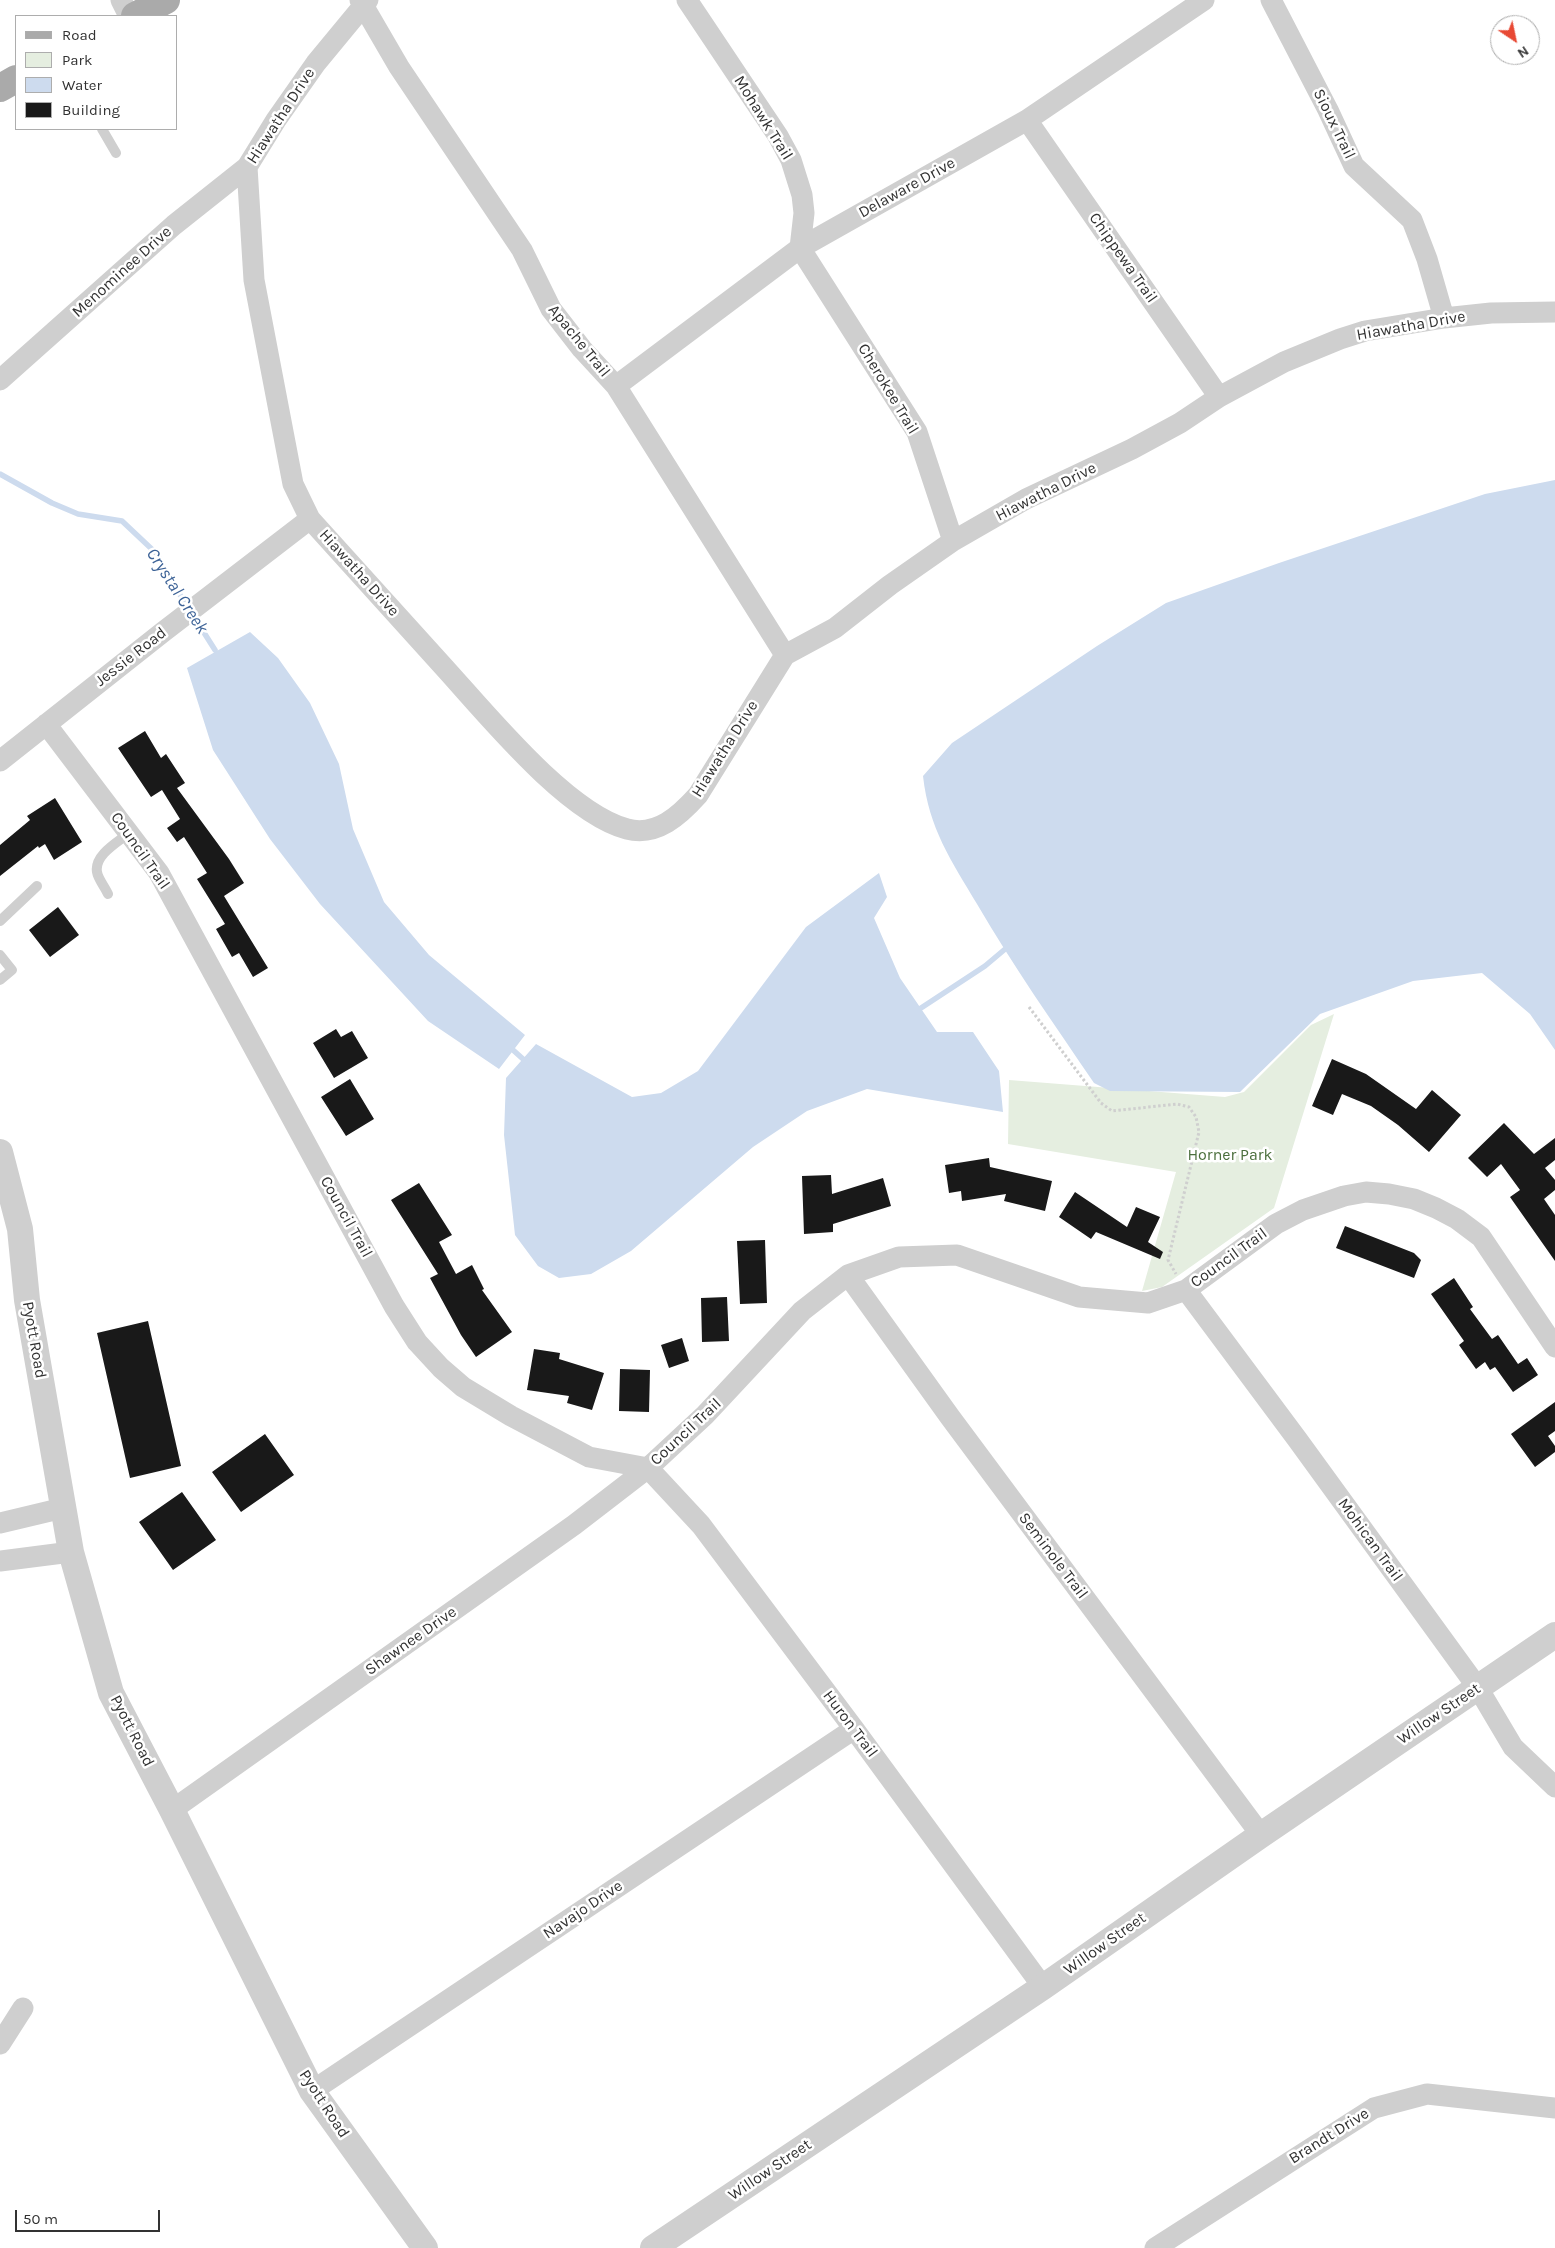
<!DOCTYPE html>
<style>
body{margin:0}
#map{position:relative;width:1555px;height:2248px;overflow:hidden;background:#fff;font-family:Karla,sans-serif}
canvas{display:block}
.legend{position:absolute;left:15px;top:15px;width:162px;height:115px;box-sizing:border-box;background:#fff;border:1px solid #adadad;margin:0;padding:6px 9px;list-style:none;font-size:15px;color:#323232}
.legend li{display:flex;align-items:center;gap:10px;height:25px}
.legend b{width:25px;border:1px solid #adadad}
.north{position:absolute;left:1490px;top:15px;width:50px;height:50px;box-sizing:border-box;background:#fff;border:1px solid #adadad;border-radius:50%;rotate:146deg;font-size:14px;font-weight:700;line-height:20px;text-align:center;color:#323232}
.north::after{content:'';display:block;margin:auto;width:18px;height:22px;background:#e84934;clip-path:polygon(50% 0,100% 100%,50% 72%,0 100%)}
.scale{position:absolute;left:15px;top:2210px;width:145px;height:22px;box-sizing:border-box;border:2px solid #323232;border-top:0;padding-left:6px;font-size:15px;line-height:18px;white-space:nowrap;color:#323232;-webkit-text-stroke:4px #fff;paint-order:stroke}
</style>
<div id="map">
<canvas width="1555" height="2248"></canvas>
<ul class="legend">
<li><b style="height:6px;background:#aaa"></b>Road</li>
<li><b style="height:14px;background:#e5eee0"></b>Park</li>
<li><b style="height:14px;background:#cddbee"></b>Water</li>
<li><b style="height:14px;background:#191919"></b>Building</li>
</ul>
<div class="north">N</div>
<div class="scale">50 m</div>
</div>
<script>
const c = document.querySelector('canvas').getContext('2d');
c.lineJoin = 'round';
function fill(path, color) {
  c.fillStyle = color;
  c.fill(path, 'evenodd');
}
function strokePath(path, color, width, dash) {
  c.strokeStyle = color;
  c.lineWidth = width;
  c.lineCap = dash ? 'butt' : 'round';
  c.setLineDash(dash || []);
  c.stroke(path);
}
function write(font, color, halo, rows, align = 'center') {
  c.font = font + ' Karla,sans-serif';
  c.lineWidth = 5;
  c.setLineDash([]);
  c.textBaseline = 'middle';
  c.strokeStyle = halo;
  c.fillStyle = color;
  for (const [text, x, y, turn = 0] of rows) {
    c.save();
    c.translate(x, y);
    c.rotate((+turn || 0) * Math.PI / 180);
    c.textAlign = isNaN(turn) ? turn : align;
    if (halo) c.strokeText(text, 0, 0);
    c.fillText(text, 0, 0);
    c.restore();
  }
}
fill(new Path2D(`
 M1334 1014 1274 1208 1162 1287 1142 1291 1176 1172 1008 1144 1009 1080 1225 1097 1244 1092 1311 1025Z`), '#e5eee0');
fill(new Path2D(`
 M1555 480V1050L1530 1014 1482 973 1413 981 1320 1014 1240 1092 1110 1091 1094 1083C1054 1024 1013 966 977 904 951 860 929 829 923 776L952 743 1097 646 1166 603 1279 563 1485 494Z
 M250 632 278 658 310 703 339 764 353 829 384 902 429 955 525 1035 499 1069 428 1021 320 904 270 839 213 750 187 668Z
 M879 873 887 897 874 918 900 978 937 1032H973L999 1071 1003 1112 867 1089 807 1111 753 1147 631 1251 591 1274 559 1278 538 1266 515 1235 504 1135 506 1078 536 1044 632 1097 661 1093 698 1071 806 927Z`), '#cddbee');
strokePath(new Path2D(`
 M0 474 52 503 78 514 122 521 157 554 177 590 215 650
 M921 1008 985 966 1004 950
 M513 1050 523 1059`), '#cddbee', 5.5);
fill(new Path2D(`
 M145 731 161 758 166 754 185 783 177 788 229 859 244 883 224 896 268 968 253 977 239 953 232 957 216 929 225 924 197 879 207 873 184 837 177 842 167 828 180 819 162 790 151 797 118 748Z
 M55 798 82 842 54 860 45 844 39 848 38 846 0 876V845L30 820 27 816Z
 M58 907 79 935 50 957 29 930Z
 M336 1029 341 1037 352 1031 368 1058 334 1078 313 1043Z
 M1332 1059 1366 1074 1416 1109 1432 1090 1461 1115 1429 1152 1398 1125 1371 1106 1342 1094 1333 1115 1312 1106Z
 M350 1079 374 1119 346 1136 321 1097Z
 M1504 1123 1534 1154 1555 1138V1160L1545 1168 1555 1180V1190L1544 1199 1555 1215V1261L1510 1197 1520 1190 1501 1164 1487 1177 1468 1158Z
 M989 1158 990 1167 1052 1181 1045 1211 1004 1201 1006 1194 962 1201 961 1191 949 1193 945 1165Z
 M831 1175 832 1194 883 1178 891 1206 833 1224V1232L804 1234 802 1176Z
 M419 1183 452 1235 439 1242 456 1274 472 1265 484 1289 482 1290 512 1332 476 1357 461 1335 430 1278 438 1274 391 1200Z
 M1075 1192 1127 1227 1136 1207 1160 1217 1148 1242 1163 1252 1160 1259 1096 1232 1091 1239 1059 1217Z
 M1345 1226 1414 1253 1421 1260 1414 1278 1336 1248Z
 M765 1240 767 1303 740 1304 737 1241Z
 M1454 1278 1473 1307 1470 1309 1492 1339 1498 1335 1518 1364 1527 1358 1538 1375 1513 1392 1495 1367 1490 1370 1485 1362 1476 1369 1459 1345 1464 1341 1431 1294Z
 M727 1297 729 1341 702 1342 701 1298Z
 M148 1321 181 1466 130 1478 97 1333Z
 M682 1338 689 1361 669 1368 661 1345Z
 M534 1349 560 1353 559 1359 604 1373 592 1410 567 1403 569 1396 527 1390Z
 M620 1369 650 1370 649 1412 619 1411Z
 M1555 1402V1431L1548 1436 1555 1446V1452L1535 1467 1511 1434Z
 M265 1434 294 1475 241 1512 212 1472Z
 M182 1492 216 1540 173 1570 139 1522Z`), '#191919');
strokePath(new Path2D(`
 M1029 1007 1101 1103 1112 1111 1177 1104 1189 1107 1196 1117 1199 1132 1168 1260 1176 1274`), '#cfcfcf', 3, [2.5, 2.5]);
strokePath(new Path2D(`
 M102 129 116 153
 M108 894C105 887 98 879 97 872 94 855 118 842 129 833
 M0 921 37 886
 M0 955 12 970 0 980`), '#cfcfcf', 10);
strokePath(new Path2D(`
 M121 0 129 16
 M360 0 399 67 522 250 551 309 582 349 616 386 785 655
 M368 0 316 63 276 120 247 167 254 280 293 484 310 519C354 568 398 616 442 665 485 712 566 813 627 829 657 837 680 815 698 795L785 655 835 628 890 585 953 541 1026 499 1132 449 1180 423 1219 397 1284 362 1340 339 1365 331 1444 318 1491 313 1555 312
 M687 0 778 136 791 160 802 195 804 213 800 248 917 432 953 541
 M1271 0 1328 110 1354 166 1412 220 1427 259 1444 318
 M1027 120 1219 397
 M0 380 174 225 247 167
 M616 386 800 248 1027 120 1204 0
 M46 724 159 873 394 1306 417 1342 441 1368 463 1387 511 1416 589 1457 648 1468
 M0 761 163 632 310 519
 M848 1275 950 1417 1261 1835
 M1186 1290 1297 1439 1478 1688 1513 1747 1555 1787
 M648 1468 701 1525 854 1729 1043 1987
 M0 1523 63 1508
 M0 1561 71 1552
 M172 1810 574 1525 648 1468 705 1415 802 1311 848 1275 899 1257 957 1255 1079 1297 1148 1303 1186 1290 1276 1224 1303 1210 1344 1196 1366 1192 1389 1194 1414 1199 1436 1208 1457 1219 1481 1237 1555 1347
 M0 2044 23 2008
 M312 2091 854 1729
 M1155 2248 1374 2108 1427 2094 1555 2108`), '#cfcfcf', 21);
strokePath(new Path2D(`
 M0 1152 20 1229 27 1300 71 1552 111 1693 172 1810 312 2091 425 2248
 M653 2248 1043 1987 1261 1835 1555 1635`), '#cfcfcf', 26);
strokePath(new Path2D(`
 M135 16 166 0
 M0 88 16 79`), '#aaa', 28);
write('16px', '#323232', '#fff', [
 ["Hiawatha Drive",281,116,-57],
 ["Mohawk Trail",763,118,58],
 ["Sioux Trail",1334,124,64],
 ["Delaware Drive",907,188,-29],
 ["Chippewa Trail",1123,258,55],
 ["Menominee Drive",122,272,-42],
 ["Hiawatha Drive",1411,326,-10],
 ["Apache Trail",579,341,51],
 ["Cherokee Trail",888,389,59],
 ["Hiawatha Drive",1046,492,-27],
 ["Hiawatha Drive",359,573,48],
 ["Jessie Road",131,657,-38],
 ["Hiawatha Drive",725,749,-58],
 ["Council Trail",140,851,55],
 ["Council Trail",346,1217,61],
 ["Council Trail",1229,1258,-36],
 ["Pyott Road",34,1340,80],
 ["Council Trail",686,1432,-43],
 ["Mohican Trail",1370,1540,54],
 ["Seminole Trail",1053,1556,53],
 ["Shawnee Drive",411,1641,-35],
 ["Willow Street",1439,1714,-34],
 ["Huron Trail",850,1724,53],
 ["Pyott Road",132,1731,63],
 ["Navajo Drive",583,1910,-34],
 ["Willow Street",1105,1944,-35],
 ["Pyott Road",324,2104,57],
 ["Brandt Drive",1329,2136,-32],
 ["Willow Street",770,2170,-34]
]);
write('16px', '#4b6f3d', '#fff', [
 ["Horner Park",1230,1155]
]);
write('italic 18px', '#3d6397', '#fff', [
 ["Crystal Creek",177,591,57]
]);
</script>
